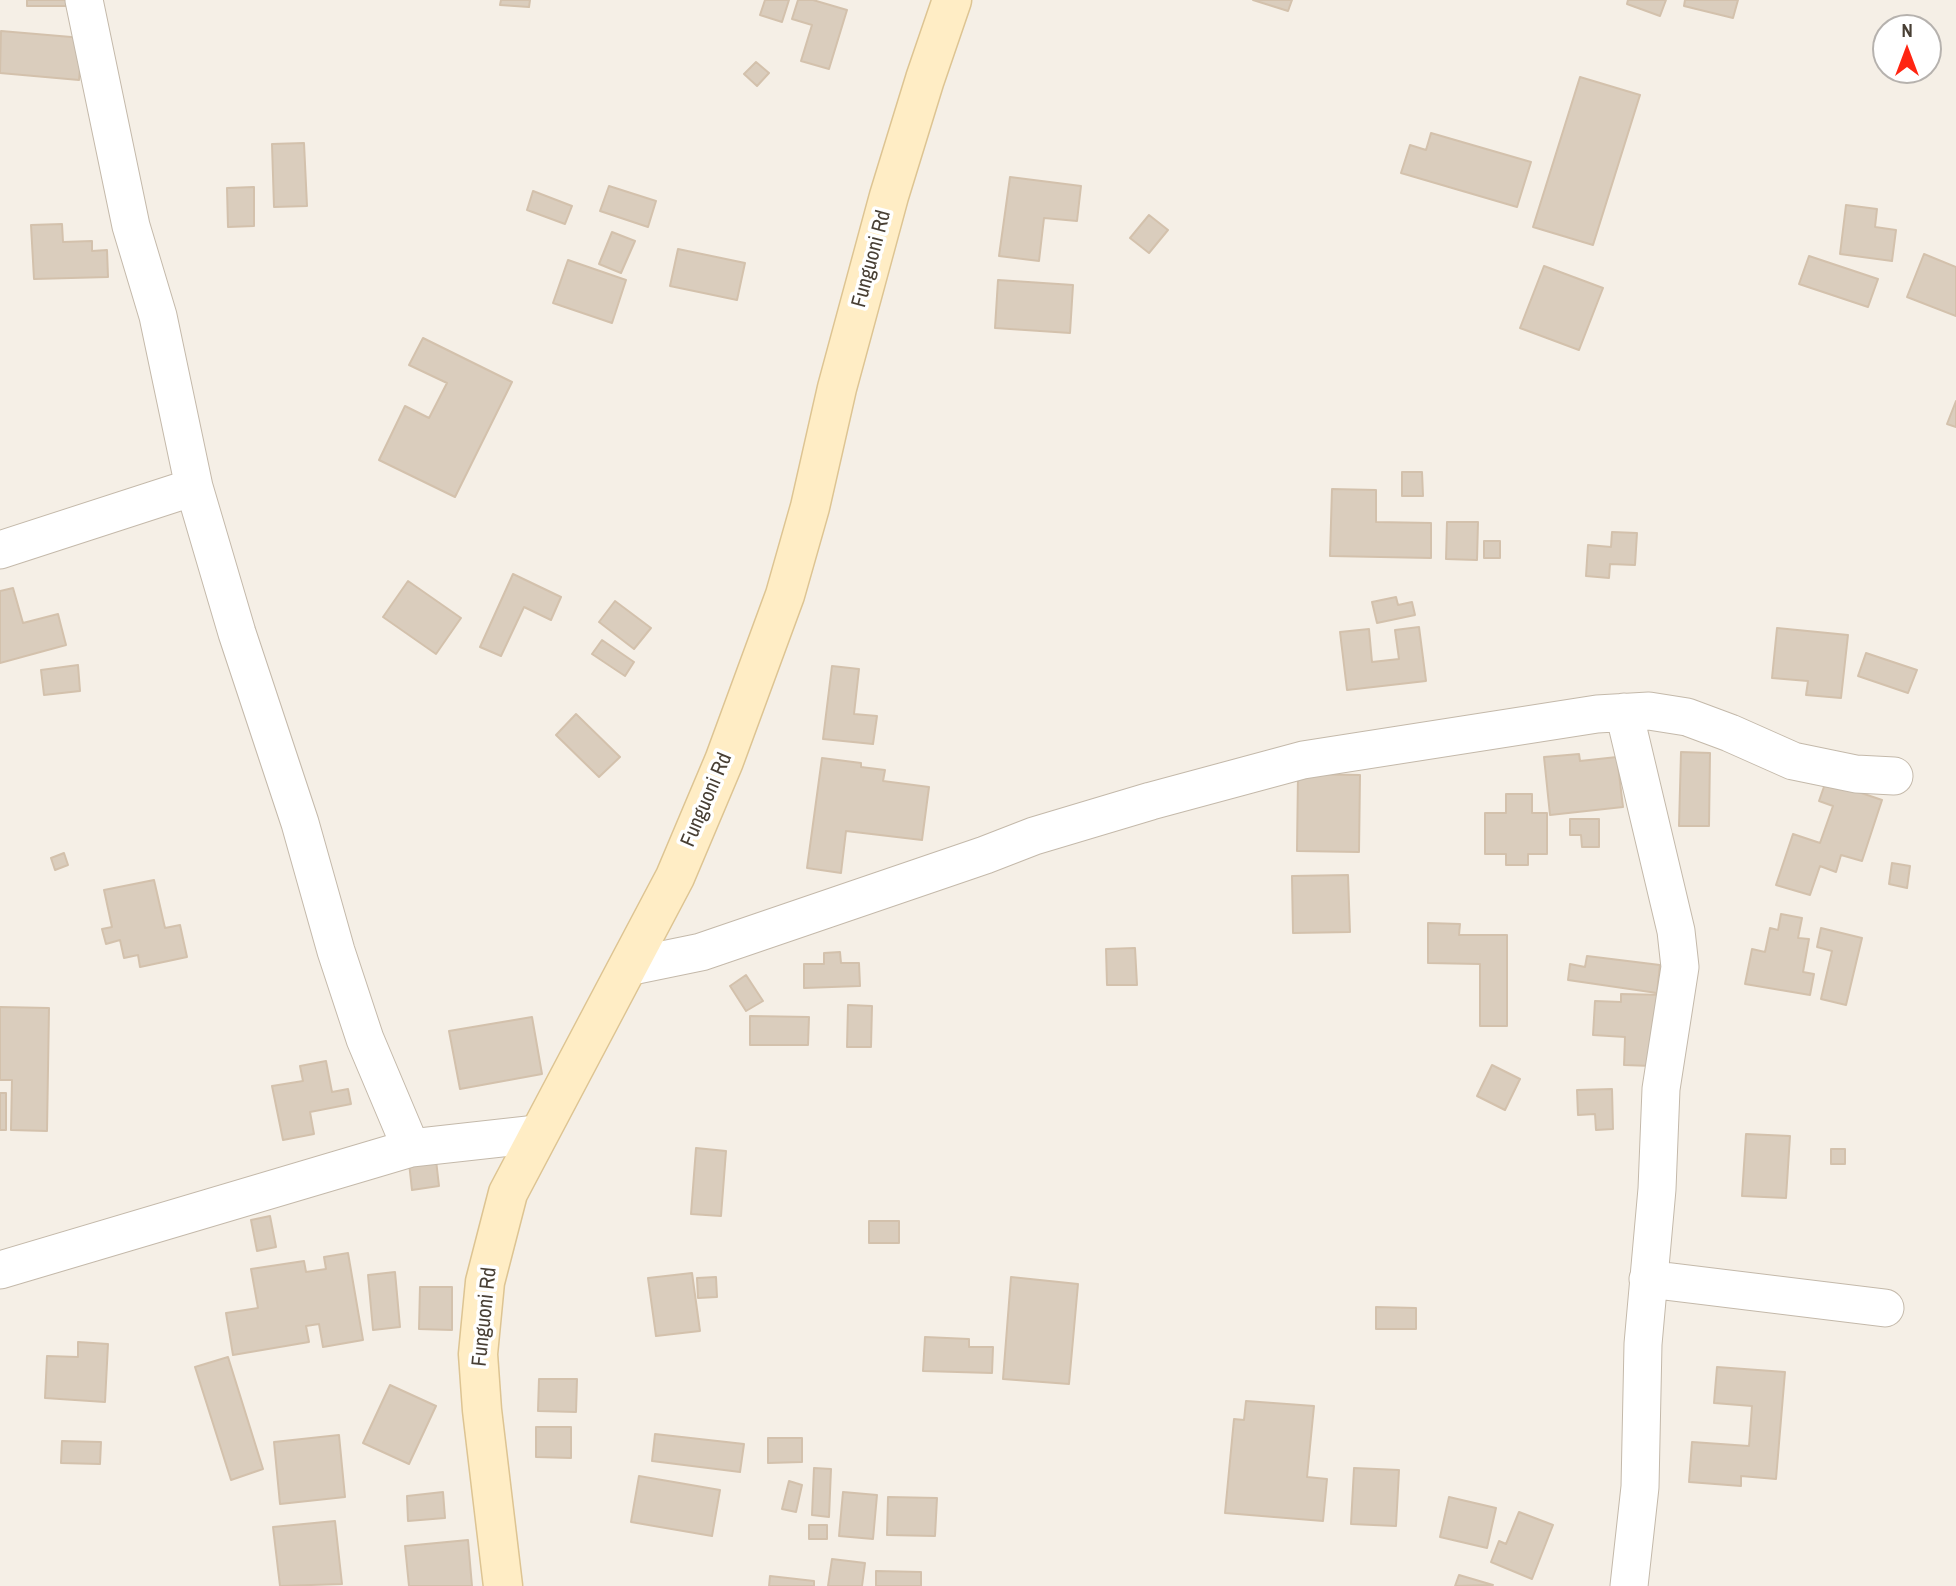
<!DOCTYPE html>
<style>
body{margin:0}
#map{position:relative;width:1956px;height:1586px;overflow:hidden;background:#f5efe6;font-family:"Archivo Narrow",sans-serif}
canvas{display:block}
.north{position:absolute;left:1872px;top:14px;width:70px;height:70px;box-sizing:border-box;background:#fff;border:2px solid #b6b2ae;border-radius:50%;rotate:0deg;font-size:19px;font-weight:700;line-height:28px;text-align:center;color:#483f34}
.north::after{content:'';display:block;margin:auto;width:24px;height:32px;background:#ff2512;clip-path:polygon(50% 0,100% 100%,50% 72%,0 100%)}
</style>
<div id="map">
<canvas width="1956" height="1586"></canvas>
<div class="north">N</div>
</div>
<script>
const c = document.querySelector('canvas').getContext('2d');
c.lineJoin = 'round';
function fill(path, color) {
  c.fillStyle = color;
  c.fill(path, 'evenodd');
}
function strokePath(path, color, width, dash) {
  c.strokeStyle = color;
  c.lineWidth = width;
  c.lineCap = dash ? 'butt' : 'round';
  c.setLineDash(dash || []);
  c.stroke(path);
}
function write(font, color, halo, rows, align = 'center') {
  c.font = font + ' "Archivo Narrow",sans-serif';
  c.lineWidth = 7;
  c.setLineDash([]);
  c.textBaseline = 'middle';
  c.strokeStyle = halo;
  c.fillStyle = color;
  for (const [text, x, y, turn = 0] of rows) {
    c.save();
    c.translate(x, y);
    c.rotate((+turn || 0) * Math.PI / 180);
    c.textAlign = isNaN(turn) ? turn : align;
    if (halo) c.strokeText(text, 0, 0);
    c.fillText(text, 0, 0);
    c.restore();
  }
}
const building = new Path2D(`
 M27 0H67V6H27Z
 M501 0H530L529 7 500 5Z
 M765 0H789L782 22 760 15Z
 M798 0H813L847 10 829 69 801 61 812 25 792 19Z
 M1253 0H1292L1288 11Z
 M1628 0H1666L1660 16 1627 4Z
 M1685 0H1738L1733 18 1684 6Z
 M1 31 83 38 79 80 0 73Z
 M756 62 769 73 757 86 744 74Z
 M1580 77 1640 95 1593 245 1533 227Z
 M1431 133 1531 162 1517 207 1401 173 1410 145 1426 150Z
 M304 143 307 206 274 207 272 144Z
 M1010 177 1081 186 1077 221 1044 218 1039 261 999 256Z
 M609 186 656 201 648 227 600 211Z
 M254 187V226L228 227 227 188Z
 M533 191 572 206 565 224 527 210Z
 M1846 205 1877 209 1875 227 1896 230 1892 261 1840 254Z
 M1149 215 1168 230 1149 253 1130 238Z
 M62 224 63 242 92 241V251L107 250 108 277 34 279 31 225Z
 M612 232 635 241 621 273 599 264Z
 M678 249 745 263 737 300 670 286Z
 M1924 254 1956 267V316L1907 297Z
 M1809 256 1878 279 1868 307 1799 284Z
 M568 260 626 280 612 323 553 303Z
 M1544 266 1603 288 1579 350 1520 328Z
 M998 280 1073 285 1070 333 995 328Z
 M423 338 512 382 455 497 379 460 405 406 429 418 447 383 409 365Z
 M1956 401V427L1947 424Z
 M1402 472H1422L1423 496H1402Z
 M1332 489 1376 490V522L1431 523V558L1330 556Z
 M1447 522H1478L1477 560 1446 559Z
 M1612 532 1637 533 1635 565 1610 564 1609 578 1586 576 1588 545 1611 547Z
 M1484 541H1500V558H1484Z
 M513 574 561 597 551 620 524 607 501 656 480 647Z
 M408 581 461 618 436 654 383 617Z
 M13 588 23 623 58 614 66 645 0 663V591Z
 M1396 597 1398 605 1412 602 1415 615 1377 623 1372 602Z
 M615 601 651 628 634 649 599 622Z
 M1419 627 1426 681 1347 690 1340 632 1369 629 1372 662 1399 659 1395 630Z
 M1777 628 1848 635 1841 698 1806 695 1808 681 1772 678Z
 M602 640 634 662 625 676 592 654Z
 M1866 653 1917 670 1908 693 1858 676Z
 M78 665 80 691 44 695 41 670Z
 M832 666 859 669 854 714 877 716 873 744 823 739Z
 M576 714 620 757 599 777 556 735Z
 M1681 752 1710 753 1709 826H1679Z
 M1579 754 1580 761 1617 757 1623 807 1550 815 1544 757Z
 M822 758 861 763V767L885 770 883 781 929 787 922 840 846 831 841 873 807 868Z
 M1298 774 1360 775 1359 852 1297 851Z
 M1826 781 1882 800 1862 861 1841 855 1836 872 1820 866 1810 895 1776 885 1793 834 1820 843 1833 806 1819 801Z
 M1506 794H1532V813H1547V854H1528V865H1506V854H1485V813H1506Z
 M1570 819H1599V847H1582L1581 835H1570Z
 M64 853 68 865 55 870 51 858Z
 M1892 863 1910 866 1907 888 1889 884Z
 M1348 875 1350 932 1293 933 1292 876Z
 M154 880 165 928 180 925 187 957 140 967 138 955 124 958 120 940 106 944 102 929 112 927 104 890Z
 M1781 914 1802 918 1798 938 1809 939 1803 972 1814 974 1810 995 1745 984 1752 949 1765 952 1770 928 1778 930Z
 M1428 923 1460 924 1459 935H1507V1026H1480V964L1428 963Z
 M1821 928 1862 938 1846 1005 1821 999 1832 951 1817 947Z
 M1135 948 1137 985H1107L1106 949Z
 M840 952 841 963H859L860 986 804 988V964H824V953Z
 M1587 956 1660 965 1657 993 1568 980 1570 964 1585 967Z
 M746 975 763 1001 746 1011 730 986Z
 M1621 994 1666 995 1652 1066 1624 1065 1625 1037 1593 1035 1595 1001 1621 1002Z
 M848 1005 872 1006 871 1047H847Z
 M0 1007 49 1008 47 1131 11 1130 12 1080H0Z
 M750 1016 809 1017 808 1045H750Z
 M532 1017 542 1074 460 1089 449 1031Z
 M326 1061 332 1092 348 1089 351 1104 310 1112 314 1134 283 1140 272 1086 303 1081 300 1066Z
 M1492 1065 1520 1079 1505 1110 1477 1096Z
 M1612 1089 1613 1129 1596 1130 1595 1114 1578 1115 1577 1090Z
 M0 1093H6V1130H0Z
 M1746 1134 1790 1136 1786 1198 1742 1196Z
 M696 1148 726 1151 721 1216 691 1214Z
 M1831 1149H1845V1164H1831Z
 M436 1160 439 1186 412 1190 409 1163Z
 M270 1216 276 1247 257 1251 251 1220Z
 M869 1221H899V1243H869Z
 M348 1253 363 1340 323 1347 319 1324 306 1326 309 1342 233 1355 226 1313 258 1308 251 1269 304 1261 306 1272 326 1269 324 1257Z
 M395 1272 400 1327 373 1330 368 1275Z
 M692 1273 700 1331 656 1336 648 1278Z
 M716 1277 717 1297 698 1298 697 1278Z
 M1011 1277 1078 1284 1069 1384 1003 1379Z
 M420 1287H452V1330L419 1329Z
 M1376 1307 1416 1308V1329H1376Z
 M925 1337 969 1339V1347H993L992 1373 923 1371Z
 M78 1342 108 1344 105 1402 45 1398 47 1356 78 1357Z
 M228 1357 263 1469 231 1480 195 1367Z
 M1717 1367 1785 1372 1776 1479 1741 1476V1486L1689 1482 1692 1442 1749 1446 1752 1406 1714 1403Z
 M539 1379H577L576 1412 538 1411Z
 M390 1385 436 1406 409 1464 363 1443Z
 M1246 1401 1314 1406 1307 1477 1327 1479 1323 1521 1225 1513 1234 1419 1244 1420Z
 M536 1427H571V1458L536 1457Z
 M655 1434 744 1444 740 1472 652 1461Z
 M339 1435 345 1497 280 1504 274 1442Z
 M768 1438H802V1462L768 1463Z
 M62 1441 101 1442 100 1464 61 1463Z
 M814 1468 831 1469 829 1517 812 1515Z
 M1354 1468 1399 1470 1396 1526 1351 1524Z
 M639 1476 720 1490 712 1536 631 1522Z
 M789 1481 802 1485 796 1512 782 1509Z
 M443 1492 445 1518 408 1521 407 1496Z
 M843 1492 877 1495 873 1539 839 1536Z
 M888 1497 937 1498 935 1536 887 1535Z
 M1449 1497 1496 1508 1487 1548 1440 1537Z
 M1519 1512 1553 1525 1532 1579 1491 1562 1499 1541 1506 1544Z
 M335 1521 342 1584 280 1586 273 1527Z
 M809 1525H827V1539H809Z
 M468 1540 472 1586H409L405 1546Z
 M832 1559 865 1563 862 1586H828Z
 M876 1571 921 1572V1586H876Z
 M1459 1575 1493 1585 1455 1586Z
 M770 1576 814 1581V1586H769Z`);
fill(building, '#dacdbd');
strokePath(building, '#d3c1ac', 2);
const street = new Path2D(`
 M84 0 131 226 158 316 194 487 237 633 300 823 336 951 365 1039 411 1148
 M0 550 194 487
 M1624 712 1676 931 1680 967 1661 1089 1657 1189 1643 1344 1640 1487 1629 1586
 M628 967 701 952 985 855 1034 836 1151 801 1303 760 1597 714 1649 711 1687 717 1730 733 1793 761 1856 774 1894 776
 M0 1270 411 1148 537 1134
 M1648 1279 1885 1308`);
const secondary = new Path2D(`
 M503 1586 482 1410 478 1354 485 1282 508 1193 675 877 724 761 785 595 810 507 837 388 889 196 925 79 952 0`);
strokePath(street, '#c4b9aa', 39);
strokePath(secondary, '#ddc492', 41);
strokePath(street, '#fff', 37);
strokePath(secondary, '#ffedc5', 38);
write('21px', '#483f34', '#fff', [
 ["Funguoni Rd",872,259,-75],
 ["Funguoni Rd",707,800,-67],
 ["Funguoni Rd",485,1317,-84]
]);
</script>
